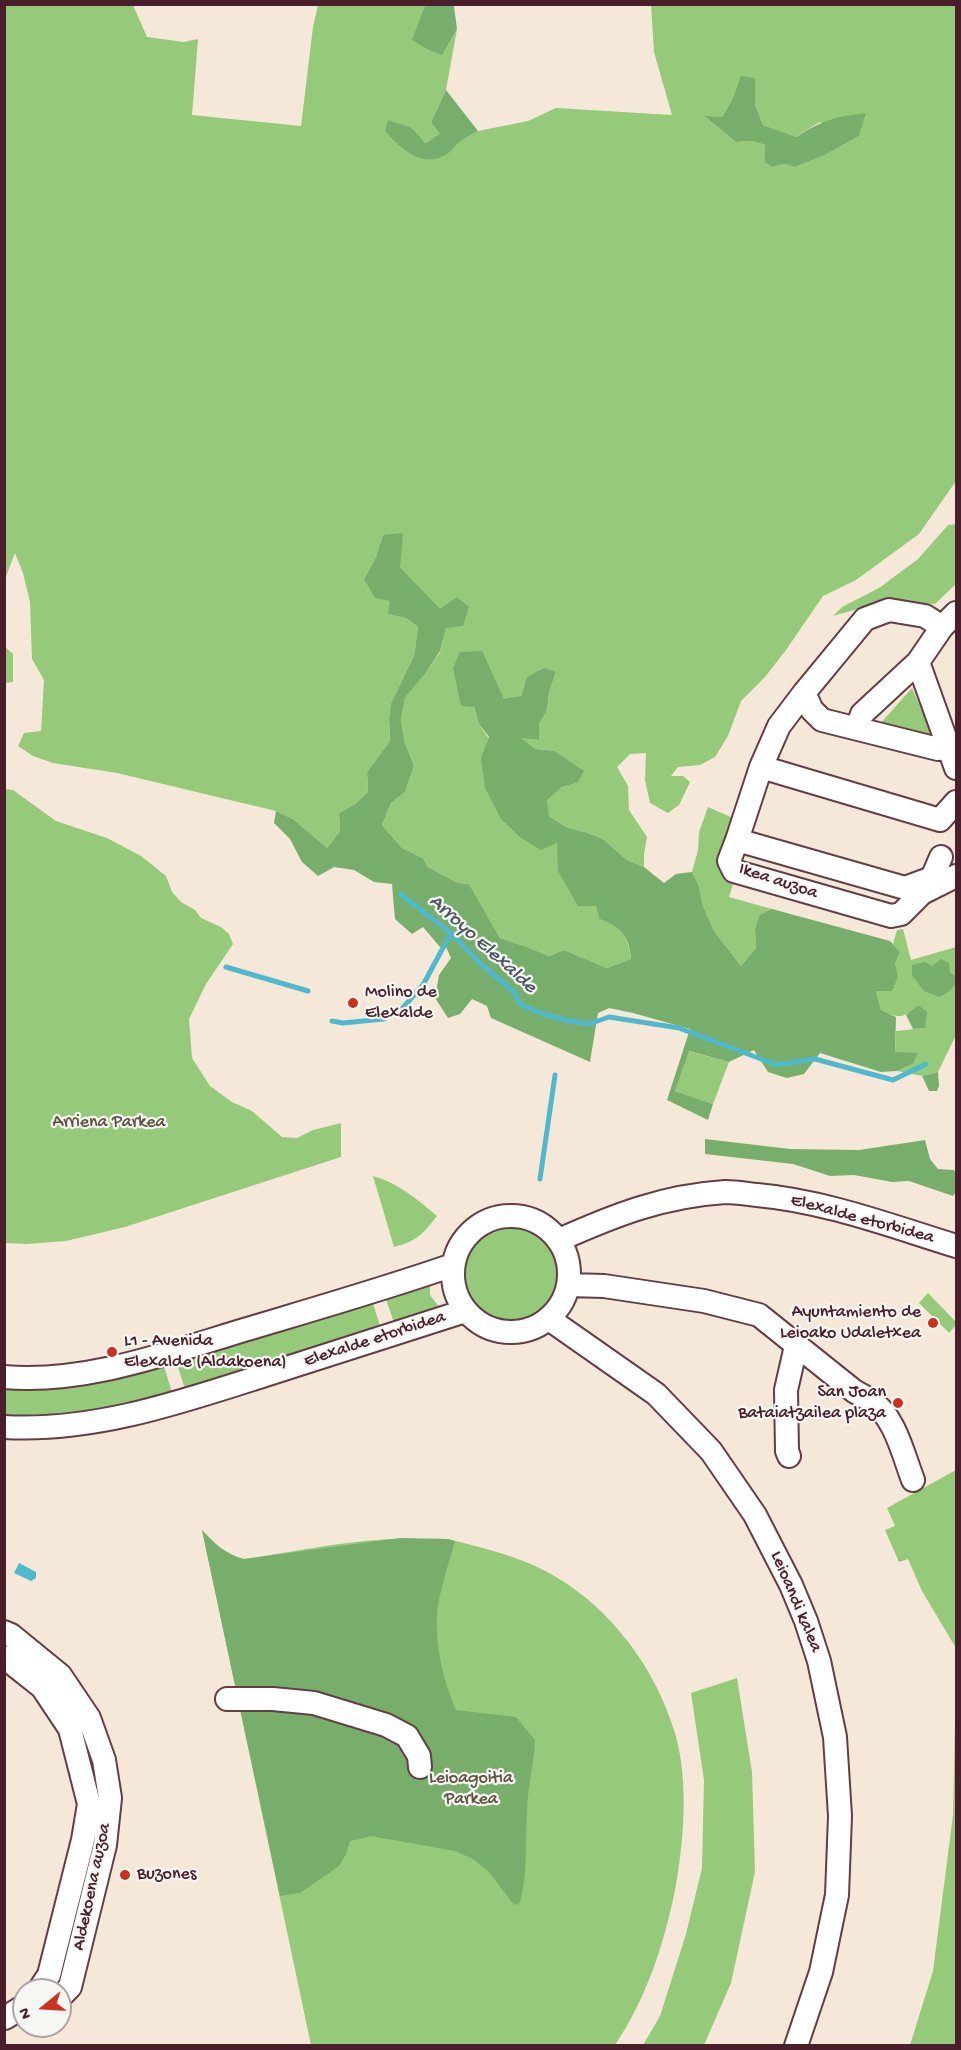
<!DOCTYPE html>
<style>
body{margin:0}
#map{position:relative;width:961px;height:2050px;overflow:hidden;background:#f5e8d8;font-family:"Gochi Hand",sans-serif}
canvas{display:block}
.frame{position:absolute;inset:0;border:6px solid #4a1f2b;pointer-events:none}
.north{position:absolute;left:12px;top:1978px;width:60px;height:60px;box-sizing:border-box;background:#f6f6f2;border:2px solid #b1a0a2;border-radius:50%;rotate:252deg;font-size:16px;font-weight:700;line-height:24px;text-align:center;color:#4a1f2b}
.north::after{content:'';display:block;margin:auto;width:21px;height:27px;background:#c8321e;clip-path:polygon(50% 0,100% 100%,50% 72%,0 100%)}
</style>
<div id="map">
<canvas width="961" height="2050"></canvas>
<div class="frame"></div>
<div class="north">N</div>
</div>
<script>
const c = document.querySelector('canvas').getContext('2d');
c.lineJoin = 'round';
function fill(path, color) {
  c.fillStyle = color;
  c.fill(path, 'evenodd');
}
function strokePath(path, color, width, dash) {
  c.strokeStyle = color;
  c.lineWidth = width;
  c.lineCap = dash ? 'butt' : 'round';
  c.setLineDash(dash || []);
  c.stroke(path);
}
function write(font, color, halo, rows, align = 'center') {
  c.font = font + ' "Gochi Hand",sans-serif';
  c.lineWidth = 4.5;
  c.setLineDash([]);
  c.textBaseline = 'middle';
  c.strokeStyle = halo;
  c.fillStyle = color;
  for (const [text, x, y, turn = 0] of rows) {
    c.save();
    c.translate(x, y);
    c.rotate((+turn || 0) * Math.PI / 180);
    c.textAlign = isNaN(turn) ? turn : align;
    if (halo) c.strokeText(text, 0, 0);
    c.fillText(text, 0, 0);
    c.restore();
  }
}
fill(new Path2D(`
 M5 5H133L147 37 184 42 198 39 192 115 301 126 313 27 318 5H425L413 40 442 54 457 29 446 90 431 122 441 134 424 143 412 128 385 131 447 154 460 141 478 131 528 121 556 108 672 115 654 52 651 5H956V481L919 534 856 580 823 596 786 650 765 677 741 701 728 736 715 757 700 765 678 767 671 776H683L690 782 679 805 668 813 650 803 645 780 646 753 630 754 617 767 628 786 629 810 647 837 644 854V867L627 860 603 839 588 833 566 827 549 816 546 800 562 787 577 783 554 751 536 749 520 737 539 740V724L547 710 549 692 556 672 527 678 521 696 474 707 479 724 558 843V871L596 906 599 919C622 927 628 935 631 959L607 968 564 950 549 956 527 947 500 938 469 884 458 883 428 867 423 858 402 848 382 825 391 803 405 792 414 766 405 743 401 720 405 698 425 674 440 652 446 627 440 610 400 567 383 535 375 559 364 579 391 601 389 614 406 618 418 627 414 656 391 703 389 719 390 741 367 772 368 792 355 804 339 813 340 831 327 848 293 819 276 811 117 773 53 763 33 756 18 746 24 733 41 731 44 680 32 659 30 602 23 573 15 553 5 579ZM755 78V104L763 125 795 137 820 122 859 136 825 155 795 167 784 164 772 167 765 163V145L753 141 736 142 705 117H722L733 98Z
 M956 524V584L935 604 882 602 833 616 842 607 879 588 918 559 948 525Z
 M4 646 13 654V682L5 683Z
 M912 688 934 739 880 724Z
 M5 789 13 790 56 821 107 838 141 856 166 876 172 892 181 902 195 910 201 918 221 927 229 934 233 944 206 984 189 1019 192 1058 210 1086 232 1102 252 1111 282 1137 297 1138 313 1130 341 1123V1157L125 1227 66 1241 27 1244 5 1243Z
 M708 807 733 818 734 881 729 897 772 909 759 915 755 929 756 948 741 966 714 931 703 906 699 886 692 872 698 850 699 832Z
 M903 929 911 960 956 947V976L950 972 951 990 956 982V1035L938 1072 922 1076 897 1071 913 1064 917 1053H895L896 1031 925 1028 918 1005C902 1019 900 1019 881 1010L876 990 892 991 895 964 900 952 893 944 897 930Z
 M688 1051 729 1062 713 1104 675 1091Z
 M373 1176C398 1183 417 1199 437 1216 423 1234 417 1241 394 1247Z
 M458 1274a50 50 0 1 1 100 0a50 50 0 1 1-100 0Z
 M430 1279V1295L440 1308 394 1323 384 1293Z
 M928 1293 956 1322V1325L949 1333 919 1303Z
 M371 1297 382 1332 186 1392 175 1358Z
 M162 1360 173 1395 110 1410 5 1420 4 1385Z
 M956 1470V1648L922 1591 908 1559 899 1562 885 1530 895 1526 887 1508Z
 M202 1530C215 1544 225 1554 244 1559 301 1551 361 1537 419 1539 429 1539 441 1538 451 1540 478 1546 507 1554 533 1565 601 1595 654 1662 675 1733 689 1780 684 1843 675 1890 664 1945 646 1999 615 2045H311Z
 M956 1674V2045H910L933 1971 953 1815Z
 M737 1678 752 1772 755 1872 731 1983 704 2045H643L660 2016 686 1934 702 1868 704 1780 691 1693Z`), '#95ca7b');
fill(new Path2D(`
 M425 5H452L454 6 457 29 442 55 427 49 412 40Z
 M741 76 755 78V104L763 125 796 137C823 120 834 117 866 113L859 136 825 155 795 167 784 164 772 167 765 163V145L753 141 736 142 704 116 722 117 733 98Z
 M446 90 478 131C473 134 466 137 461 141 456 144 452 151 447 154 422 170 401 148 385 131L388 120 412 128 425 143 440 134 431 122Z
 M403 533 400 567 440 609 457 597 469 607 463 626 446 628 440 651 425 674 405 698 401 720 405 743 414 766 405 792 391 803 382 825 402 848 423 858 428 867 458 883 469 884 500 938 527 947 549 956 564 950 607 968 631 959C629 935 621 927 599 919L596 906H578L558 871 557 843 541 850 521 838 501 819 485 788 481 758 489 737 479 724 474 707 461 706 453 668 460 652 482 651 504 699 521 696 527 677 544 668 556 672 549 692 547 710 539 724V740L521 738 536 749 554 751 584 771 577 783 562 787 547 800 549 816 566 827 588 833 603 839 627 860 644 867 664 883 676 874 692 872 699 886 703 906 714 931 741 966 756 948 755 929 759 915 772 909 890 941 900 952 895 964 898 977 892 991H876L881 1010 896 1017 895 1052 918 1053 913 1064 897 1071 881 1072 820 1053 804 1074 787 1078 768 1072 754 1050 729 1062 689 1051 675 1091 713 1104 708 1120 667 1100 690 1029 633 1013 609 1008 598 1013 590 1062 491 1018 487 1006 472 999 460 1014 448 1018 435 998 439 975 451 958 446 947H440L423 927 412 934 395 919 392 884 374 882 354 870 334 867 318 876 302 862 290 839 274 823 276 811 293 819 327 848 340 831 339 813 355 804 368 792 367 772 390 741 389 719 391 703 414 656 418 627 406 618 388 614 390 601 375 598 364 579 375 559 383 535Z
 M941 959 949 963 950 972 956 976C957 988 949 992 939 997L924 991 912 975V965L925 962 932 966Z
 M918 1005 927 1012 925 1028 913 1029 906 1015Z
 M938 1072 939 1086 937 1091H929L922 1076Z
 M705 1139 790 1149 859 1150 925 1140 930 1159 938 1169 954 1170C958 1177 958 1190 953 1196L909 1181 892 1182 854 1175 830 1176 793 1164 705 1154Z
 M202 1530C215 1544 225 1554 244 1559L400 1538 448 1539 455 1541C449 1562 442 1584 438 1605 433 1637 443 1681 456 1710L516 1717 535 1740C534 1763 528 1786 527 1810 525 1841 528 1872 520 1903L514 1905 488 1871 473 1859 455 1851 371 1836 350 1841 346 1854 339 1866 300 1893 280 1896Z`), '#78ae6b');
fill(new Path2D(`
 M19 1563 36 1572V1578L31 1581 14 1573Z`), '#4fb8cc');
strokePath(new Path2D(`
 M400 894 451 933 479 962 515 993 520 1004 540 1013 569 1021 589 1024 609 1017 679 1028 777 1065 815 1059 893 1080 926 1064
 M226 967 308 991
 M332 1021 343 1023 384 1019 400 1011 423 985 451 933
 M540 1179 555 1075`), '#4fb8cc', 5);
const minor = new Path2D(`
 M918 662 956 768
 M804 693 812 710 822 720 938 749 947 743
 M857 728 862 714 918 662 942 627
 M761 767 940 820
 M940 820 956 802
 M737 840 761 767 779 726 804 693 865 619 889 610 925 616 942 627 956 613
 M941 857 932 878 905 888 737 840 729 861 734 871 891 916 901 914 922 893 956 876
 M453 1274a58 58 0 1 1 116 0a58 58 0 1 1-116 0Z
 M559 1240C615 1215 663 1196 725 1192 736 1192 747 1194 757 1195 825 1201 891 1226 956 1246
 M569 1285 604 1286 704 1301 759 1315 854 1391C859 1394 865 1397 870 1400 895 1416 903 1454 913 1480
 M549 1319 656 1394 711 1451 755 1515 791 1585 806 1621 819 1661 835 1737 840 1816 837 1895 821 1972 796 2046
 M4 1377C85 1384 168 1353 244 1330 314 1309 384 1289 453 1265
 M4 1427C93 1432 178 1403 262 1376 330 1354 398 1333 465 1311
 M789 1456 787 1451 786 1390 796 1346
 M4 1632 11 1635 60 1675 89 1718 104 1760 110 1798 105 1845 70 1987 60 1997
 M4 1657 42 1687 70 1729 89 1804 83 1840 49 1975 39 1990
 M227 1699H273L314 1703 386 1725 407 1736 419 1756 420 1767
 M5 2018 24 2006`);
strokePath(minor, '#643d45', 26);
strokePath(minor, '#fff', 22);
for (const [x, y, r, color] of [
 [353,1003,6,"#c8321e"],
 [933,1323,6,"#c8321e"],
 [112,1352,6,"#c8321e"],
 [898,1403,6,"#c8321e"],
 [125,1875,6,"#c8321e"]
]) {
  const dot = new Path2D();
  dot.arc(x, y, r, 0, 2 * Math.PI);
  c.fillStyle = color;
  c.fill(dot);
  strokePath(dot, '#f6f6f2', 2);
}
write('18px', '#4a1f2b', '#f6f6f2', [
 ["Ikea auzoa",778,882,18],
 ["Elexalde etorbidea",862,1220,15],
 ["Elexalde etorbidea",375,1340,-18],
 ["Leioandi kalea",795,1602,67],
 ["Aldekoena auzoa",93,1887,-78]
]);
write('18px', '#4a1f2b', '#f6f6f2', [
 ["Molino de",365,993],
 ["Elexalde",365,1014],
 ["Ayuntamiento de",921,1313,"right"],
 ["Leioako Udaletxea",921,1334,"right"],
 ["L1 - Avenida",124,1342],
 ["Elexalde (Aldakoena)",124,1363],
 ["San Joan",886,1393,"right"],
 ["Bataiatzailea plaza",886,1414,"right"],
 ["Buzones",137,1875]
], 'left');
write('18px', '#605243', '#f6f6f2', [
 ["Arriena Parkea",109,1123],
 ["Leioagoitia",471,1779],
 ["Parkea",471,1800]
]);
write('italic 20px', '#4c5563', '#f6f6f2', [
 ["Arroyo Elexalde",482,945,42]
]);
</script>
